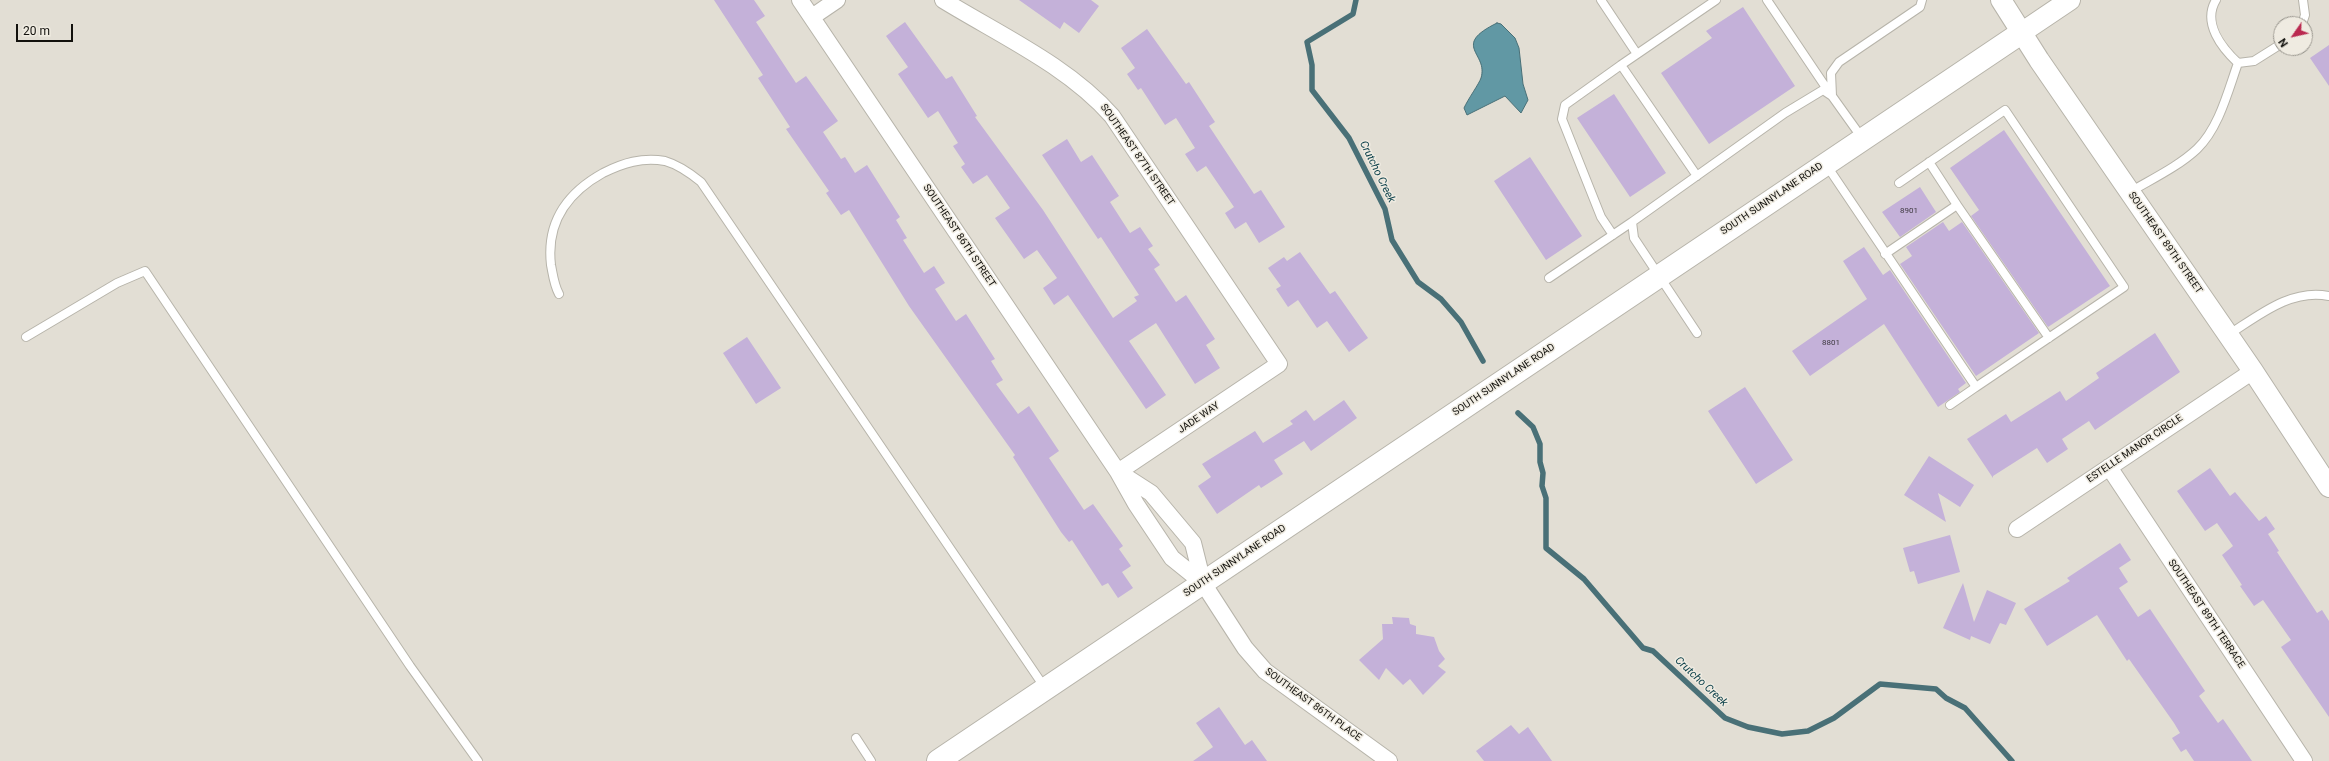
<!DOCTYPE html>
<style>
body{margin:0}
#map{position:relative;width:2329px;height:761px;overflow:hidden;background:#e2ded4;font-family:Roboto,sans-serif}
canvas{display:block}
.north{position:absolute;left:2273px;top:16px;width:40px;height:40px;box-sizing:border-box;background:#efebe1;border:1px solid #97948c;border-radius:50%;rotate:236deg;font-size:11px;font-weight:700;line-height:16px;text-align:center;color:#12110d}
.north::after{content:'';display:block;margin:auto;width:14px;height:18px;background:#ba2950;clip-path:polygon(50% 0,100% 100%,50% 72%,0 100%)}
.scale{position:absolute;left:16px;top:24px;width:57px;height:18px;box-sizing:border-box;border:2px solid #12110d;border-top:0;padding-left:5px;font-size:12px;line-height:14px;white-space:nowrap;color:#12110d;-webkit-text-stroke:3px #efebe1;paint-order:stroke}
</style>
<div id="map">
<canvas width="2329" height="761"></canvas>
<div class="north">N</div>
<div class="scale">20 m</div>
</div>
<script>
const c = document.querySelector('canvas').getContext('2d');
c.lineJoin = 'round';
function fill(path, color) {
  c.fillStyle = color;
  c.fill(path, 'evenodd');
}
function strokePath(path, color, width, dash) {
  c.strokeStyle = color;
  c.lineWidth = width;
  c.lineCap = dash ? 'butt' : 'round';
  c.setLineDash(dash || []);
  c.stroke(path);
}
function write(font, color, halo, rows, align = 'center') {
  c.font = font + ' Roboto,sans-serif';
  c.lineWidth = 3;
  c.setLineDash([]);
  c.textBaseline = 'middle';
  c.strokeStyle = halo;
  c.fillStyle = color;
  for (const [text, x, y, turn = 0] of rows) {
    c.save();
    c.translate(x, y);
    c.rotate((+turn || 0) * Math.PI / 180);
    c.textAlign = isNaN(turn) ? turn : align;
    if (halo) c.strokeText(text, 0, 0);
    c.fillText(text, 0, 0);
    c.restore();
  }
}
const water = new Path2D(`
 M1497 23 1501 24 1515 38 1519 48 1523 84 1528 100 1521 113 1505 96 1467 115 1464 108C1468 99 1479 84 1481 78 1489 53 1450 46 1497 23Z`);
fill(water, '#6198a4');
strokePath(water, '#497077', 1);
strokePath(new Path2D(`
 M1356 0 1353 14 1307 42 1312 65V90L1349 138 1385 209 1392 240 1418 282 1441 299 1461 322 1483 361
 M1518 413 1533 427 1540 444V462L1543 473 1542 486 1546 498V548L1584 579 1643 648 1653 651 1725 718 1748 727 1782 734 1808 731 1834 718 1880 684 1936 689 1946 698 1965 708 2012 761`), '#497077', 5.5);
fill(new Path2D(`
 M714 0H754L765 16 756 22 796 83 806 76 838 121 823 132 841 159 845 157 855 173 867 165 900 217 896 220 907 238 903 240 924 273 934 266 945 283 935 289 956 321 966 314 995 359 991 361 1003 380 996 384 1018 414 1029 406 1059 451 1049 458 1084 510 1093 504 1123 546 1119 549 1131 566 1122 572 1133 588 1118 598 1108 583 1102 586 1072 540 1069 542 1061 532 1013 457 1015 455 909 306 849 210 841 215 826 193 829 191 786 129 790 127 758 78 763 75Z
 M1019 0H1091L1099 6 1079 33 1064 22 1060 29Z
 M1743 7 1795 86 1709 144 1661 73 1712 38 1706 31Z
 M905 22 946 79 952 76 977 116 975 117 1043 210 1113 318 1137 301 1134 297 1139 295 1101 237 1098 239 1042 155 1067 139 1081 162 1092 155 1119 196 1110 202 1130 233 1140 227 1153 246 1148 249 1160 265 1154 269 1176 302 1186 295 1215 339 1206 345 1220 368 1195 384 1156 323 1129 341 1166 395 1146 409 1068 295 1054 305 1043 288 1057 278 1037 250 1024 259 995 218 1010 208 987 175 973 184 961 167 965 164 953 146 958 143 938 111 928 118 898 74 908 67 886 36Z
 M1147 29 1186 84 1189 82 1215 122 1209 126 1254 194 1261 190 1285 227 1259 243 1246 222 1235 229 1225 213 1234 207 1206 166 1197 172 1185 154 1195 148 1176 118 1165 125 1141 88 1138 90 1127 74 1135 68 1121 48Z
 M2329 45V86L2310 58Z
 M1614 94 1666 173 1630 197 1577 118Z
 M2004 130 2110 286 2048 327 1971 216 1979 210 1950 168Z
 M1530 157 1582 236 1546 260 1494 181Z
 M1920 187 1936 212 1900 237 1882 212Z
 M1943 222 1949 231 1962 222 2039 333 1976 376 1900 264 1912 256 1906 247Z
 M1864 247 1883 275 1890 270 1966 383 1958 389 1960 392 1938 407 1884 324 1810 376 1792 351 1867 299 1843 261Z
 M1300 252 1330 294 1335 291 1368 338 1349 352 1327 321 1317 328 1298 300 1288 307 1276 289 1281 286 1268 268 1284 257 1287 261Z
 M2155 333 2180 372 2095 430 2089 421 2062 439 2068 449 2047 463 2037 448 1993 476V478L1967 439 2006 414 2011 422 2060 391 2066 401 2099 378 2096 373Z
 M747 337 781 388 756 404 723 353Z
 M1745 387 1793 460 1756 484 1708 411Z
 M1344 400 1357 418 1311 451 1304 441 1274 460 1283 474 1261 488 1259 485 1217 514 1198 486 1211 477 1202 464 1255 431 1263 443 1293 424 1290 421 1306 410 1314 421Z
 M1929 456 1974 485 1960 507 1938 493 1946 522 1904 495Z
 M2210 468 2230 496 2235 492 2259 521 2266 516 2275 529 2268 534 2279 551 2277 552 2317 613 2322 610 2329 621V717L2281 647 2291 640 2263 600 2254 606 2240 586 2242 585 2222 555 2233 546 2217 523 2205 531 2177 491Z
 M1950 535 1960 572 1918 584 1914 571 1910 572 1903 548Z
 M2120 543 2131 560 2119 568 2128 582 2119 588 2138 617 2150 609 2205 691 2199 696 2218 723 2223 719 2252 761H2194L2186 749 2181 752 2172 738 2180 733 2174 723 2129 659 2127 661 2097 615 2047 646 2024 609 2070 581 2067 578Z
 M1963 583 1974 622 1987 590 2016 603 2006 625 2000 623 1990 644 1971 636 1970 640 1943 628Z
 M1392 617 1409 618 1410 624 1416 626V634L1434 637 1439 651 1445 659 1438 666 1446 672 1423 695 1410 679 1403 685 1386 668 1379 680 1359 660 1383 639 1382 624H1393Z
 M1219 707 1245 745 1252 740 1267 761H1193L1213 747 1196 723Z
 M1511 725 1519 734 1528 727 1552 761H1484L1476 751Z`), '#c4b1d9');
const service = new Path2D(`
 M1601 0 1637 54
 M1767 0 1829 92
 M2216 0C2202 23 2222 48 2238 63L2254 61 2281 44
 M2302 24 2305 15 2303 0
 M1832 96 1831 73 1839 62 1920 7 1922 0
 M1929 162 1957 205
 M1827 166 1976 387 1950 405
 M1697 176 1621 65 1716 0
 M1899 183 2005 110 2124 287 1976 387
 M2130 192C2152 179 2179 166 2197 149 2219 128 2228 91 2238 63
 M1613 235 1601 217 1562 119 1565 105 1621 65
 M1885 254 1957 205 2049 338
 M1549 278 1632 222
 M559 294C554 285 553 275 551 265 546 222 567 193 603 173 623 163 642 157 665 161 679 165 690 173 701 182L1045 688
 M1697 333 1634 238 1632 222 1785 113 1823 90 1832 96 1862 138
 M2228 335C2258 316 2291 288 2329 296
 M26 337 117 283 145 271 410 666 478 761
 M856 738 871 761`);
const minor = new Path2D(`
 M800 0 1118 472 1136 504 1172 558 1203 583
 M943 0C1000 35 1068 66 1112 116L1279 364 1118 472
 M812 17 837 0
 M2109 467 2304 761
 M1120 473 1151 493 1193 543 1203 583 1245 648 1265 671 1389 761
 M2017 529 2253 371`);
const tertiary = new Path2D(`
 M2001 0 2039 60 2253 371 2329 487
 M2021 33 2070 0`);
const secondary = new Path2D(`
 M938 761 2021 33`);
strokePath(service, '#b7b4aa', 10);
strokePath(minor, '#b7b4aa', 18);
strokePath(tertiary, '#b7b4aa', 22);
strokePath(secondary, '#b7b4aa', 24);
strokePath(service, '#fff', 8);
strokePath(minor, '#fff', 16);
strokePath(tertiary, '#fff', 20);
strokePath(secondary, '#fff', 22);
write('8px', '#3e3940', null, [
 ["8901",1909,211],
 ["8801",1831,343]
]);
write('10px', '#12110d', '#efebe1', [
 ["SOUTHEAST 87TH STREET",1137,155,55],
 ["SOUTH SUNNYLANE ROAD",1772,199,-34],
 ["SOUTHEAST 86TH STREET",959,236,56],
 ["SOUTHEAST 89TH STREET",2165,243,55],
 ["SOUTH SUNNYLANE ROAD",1504,380,-34],
 ["JADE WAY",1199,418,-34],
 ["ESTELLE MANOR CIRCLE",2135,449,-34],
 ["SOUTH SUNNYLANE ROAD",1235,561,-34],
 ["SOUTHEAST 89TH TERRACE",2206,614,56],
 ["SOUTHEAST 86TH PLACE",1313,705,36]
]);
write('italic 11px', '#093e48', '#efebe1', [
 ["Crutcho Creek",1377,172,64],
 ["Crutcho Creek",1701,682,43]
]);
</script>
